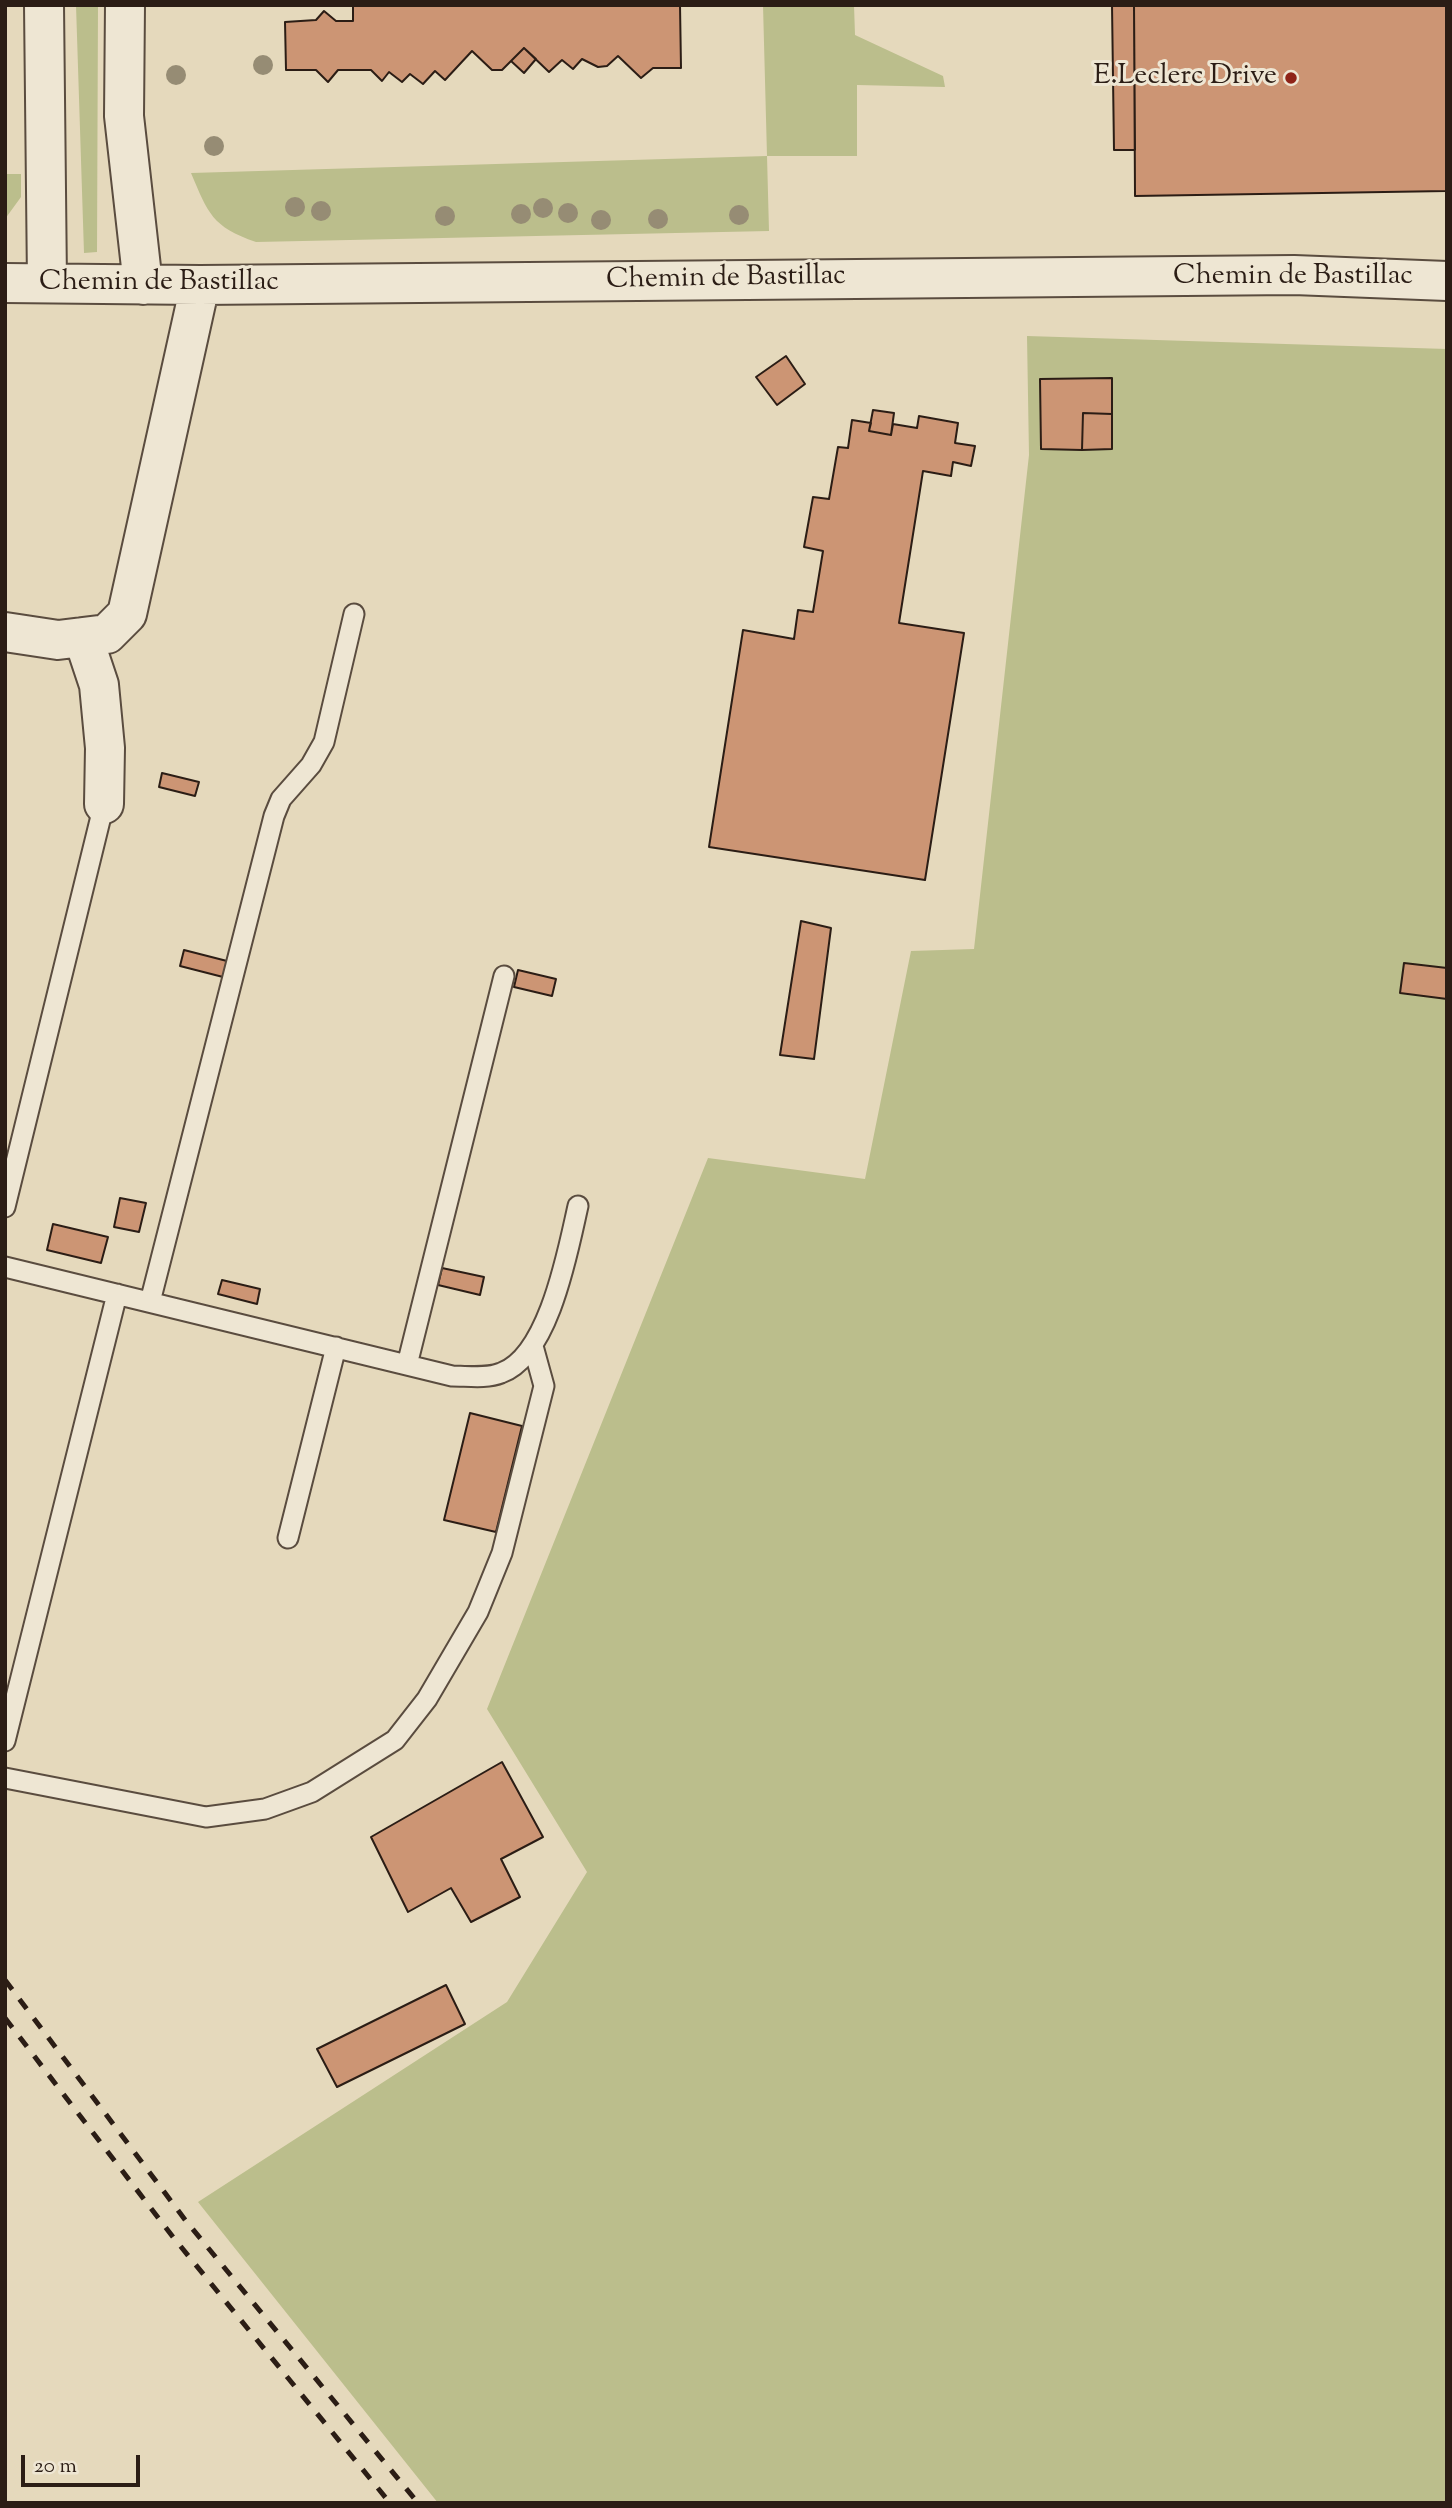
<!DOCTYPE html>
<style>
body{margin:0}
#map{position:relative;width:1452px;height:2508px;overflow:hidden;background:#e5d9bc;font-family:"Sorts Mill Goudy",serif}
canvas{display:block}
.frame{position:absolute;inset:0;border:7px solid #2b1d15;pointer-events:none}
.scale{position:absolute;left:21px;top:2455px;width:119px;height:32px;box-sizing:border-box;border:4px solid #2b1d15;border-top:0;padding-left:9px;font-size:21px;line-height:24px;white-space:nowrap;color:#2b1d15;-webkit-text-stroke:5px #eee6d3;paint-order:stroke}
</style>
<div id="map">
<canvas width="1452" height="2508"></canvas>
<div class="frame"></div>
<div class="scale">20 m</div>
</div>
<script>
const c = document.querySelector('canvas').getContext('2d');
c.lineJoin = 'round';
function fill(path, color) {
  c.fillStyle = color;
  c.fill(path, 'evenodd');
}
function strokePath(path, color, width, dash) {
  c.strokeStyle = color;
  c.lineWidth = width;
  c.lineCap = dash ? 'butt' : 'round';
  c.setLineDash(dash || []);
  c.stroke(path);
}
function write(font, color, halo, rows, align = 'center') {
  c.font = font + ' "Sorts Mill Goudy",serif';
  c.lineWidth = 6;
  c.setLineDash([]);
  c.textBaseline = 'middle';
  c.strokeStyle = halo;
  c.fillStyle = color;
  for (const [text, x, y, turn = 0] of rows) {
    c.save();
    c.translate(x, y);
    c.rotate((+turn || 0) * Math.PI / 180);
    c.textAlign = isNaN(turn) ? turn : align;
    if (halo) c.strokeText(text, 0, 0);
    c.fillText(text, 0, 0);
    c.restore();
  }
}
fill(new Path2D(`
 M76 5H98L97 252 84 253Z
 M763 5H854L855 35 943 76 945 87 857 85V156H767L769 231 256 242C212 227 208 213 191 173L767 156Z
 M5 174H21V197L5 219Z
 M1027 336 1447 349V2503H438L198 2202 507 2002 587 1872 487 1709 708 1158 865 1179 911 951 974 949 1029 455Z`), '#bbbe8c');
const building = new Path2D(`
 M353 5H680L681 68H653L641 78 618 56 607 66 598 67 582 59 573 69 562 60 549 72 524 48 502 70H492L472 51 445 80 435 71 423 84 410 74 402 82 389 72 382 81 371 70H338L328 82 316 70H286L285 22 316 20 324 11 336 21H353Z
 M1112 5H1134L1135 150H1114Z
 M1134 5H1447V191L1135 196Z
 M524 48 536 59 524 73 511 61Z
 M786 356 805 384 777 405 756 377Z
 M1112 378V414L1083 413 1082 450 1041 449 1040 379Z
 M873 410 894 413 891 435 869 431Z
 M1083 413 1112 414V449L1082 450Z
 M919 416 958 423 955 443 975 446 971 466 953 462 951 476 923 471 899 623 964 633 925 880 709 847 743 630 794 639 798 610 813 612 823 551 804 547 813 497 829 499 838 447 848 448 852 420 871 423 869 431 891 435 893 424 917 428Z
 M162 773 199 782 195 796 159 787Z
 M801 921 831 928 814 1059 780 1055Z
 M184 950 227 961 223 977 180 966Z
 M1404 963 1447 968V999L1400 993Z
 M518 970 556 979 552 996 514 987Z
 M120 1198 146 1203 139 1232 114 1227Z
 M53 1224 108 1237 101 1263 47 1250Z
 M442 1268 484 1277 480 1295 438 1285Z
 M222 1280 260 1289 257 1304 218 1294Z
 M470 1413 522 1426 496 1532 444 1520Z
 M502 1762 543 1837 501 1859 520 1897 471 1922 451 1888 408 1912 371 1837Z
 M446 1985 465 2024 337 2087 317 2049Z`);
fill(building, '#cc9574');
strokePath(building, '#2b1d15', 2);
const service = new Path2D(`
 M5 1207 104 804
 M5 1267 452 1376C468 1376 486 1379 501 1373 549 1356 568 1250 578 1206
 M150 1302 274 816 281 799 311 765 324 742 354 614
 M407 1365 504 976
 M288 1538 336 1347
 M5 1741 117 1294
 M5 1778 206 1817 265 1809 312 1792 395 1740 427 1699 478 1612 502 1553 544 1386 533 1346`);
const minor = new Path2D(`
 M44 5 47 283
 M125 5 124 116 143 285
 M5 283 200 285 1294 275 1447 281
 M5 632 58 640 107 634 127 614 200 285
 M83 637 99 685 105 748 104 804`);
strokePath(service, '#5a4c3f', 23);
strokePath(minor, '#5a4c3f', 42);
strokePath(service, '#eee6d3', 19);
strokePath(minor, '#eee6d3', 38);
strokePath(new Path2D(`
 M5 1980 186 2221 418 2503
 M5 2018 173 2237 390 2503`), '#2b1d15', 5, [12, 12]);
c.fillStyle = '#968c74';
for (const [x, y] of [
 [263,65],
 [176,75],
 [214,146],
 [295,207],
 [543,208],
 [321,211],
 [568,213],
 [521,214],
 [739,215],
 [445,216],
 [658,219],
 [601,220]
]) {
  c.beginPath();
  c.arc(x, y, 10, 0, 2 * Math.PI);
  c.fill();
}
for (const [x, y, r, color] of [
 [1291,78,7,"#8f2418"]
]) {
  const dot = new Path2D();
  dot.arc(x, y, r, 0, 2 * Math.PI);
  c.fillStyle = color;
  c.fill(dot);
  strokePath(dot, '#eee6d3', 2.5);
}
write('28px', '#2b1d15', '#eee6d3', [
 ["E.Leclerc Drive",1277,78]
], 'right');
write('28px', '#2b1d15', '#eee6d3', [
 ["Chemin de Bastillac",1293,278],
 ["Chemin de Bastillac",726,280,-1],
 ["Chemin de Bastillac",159,284]
]);
</script>
